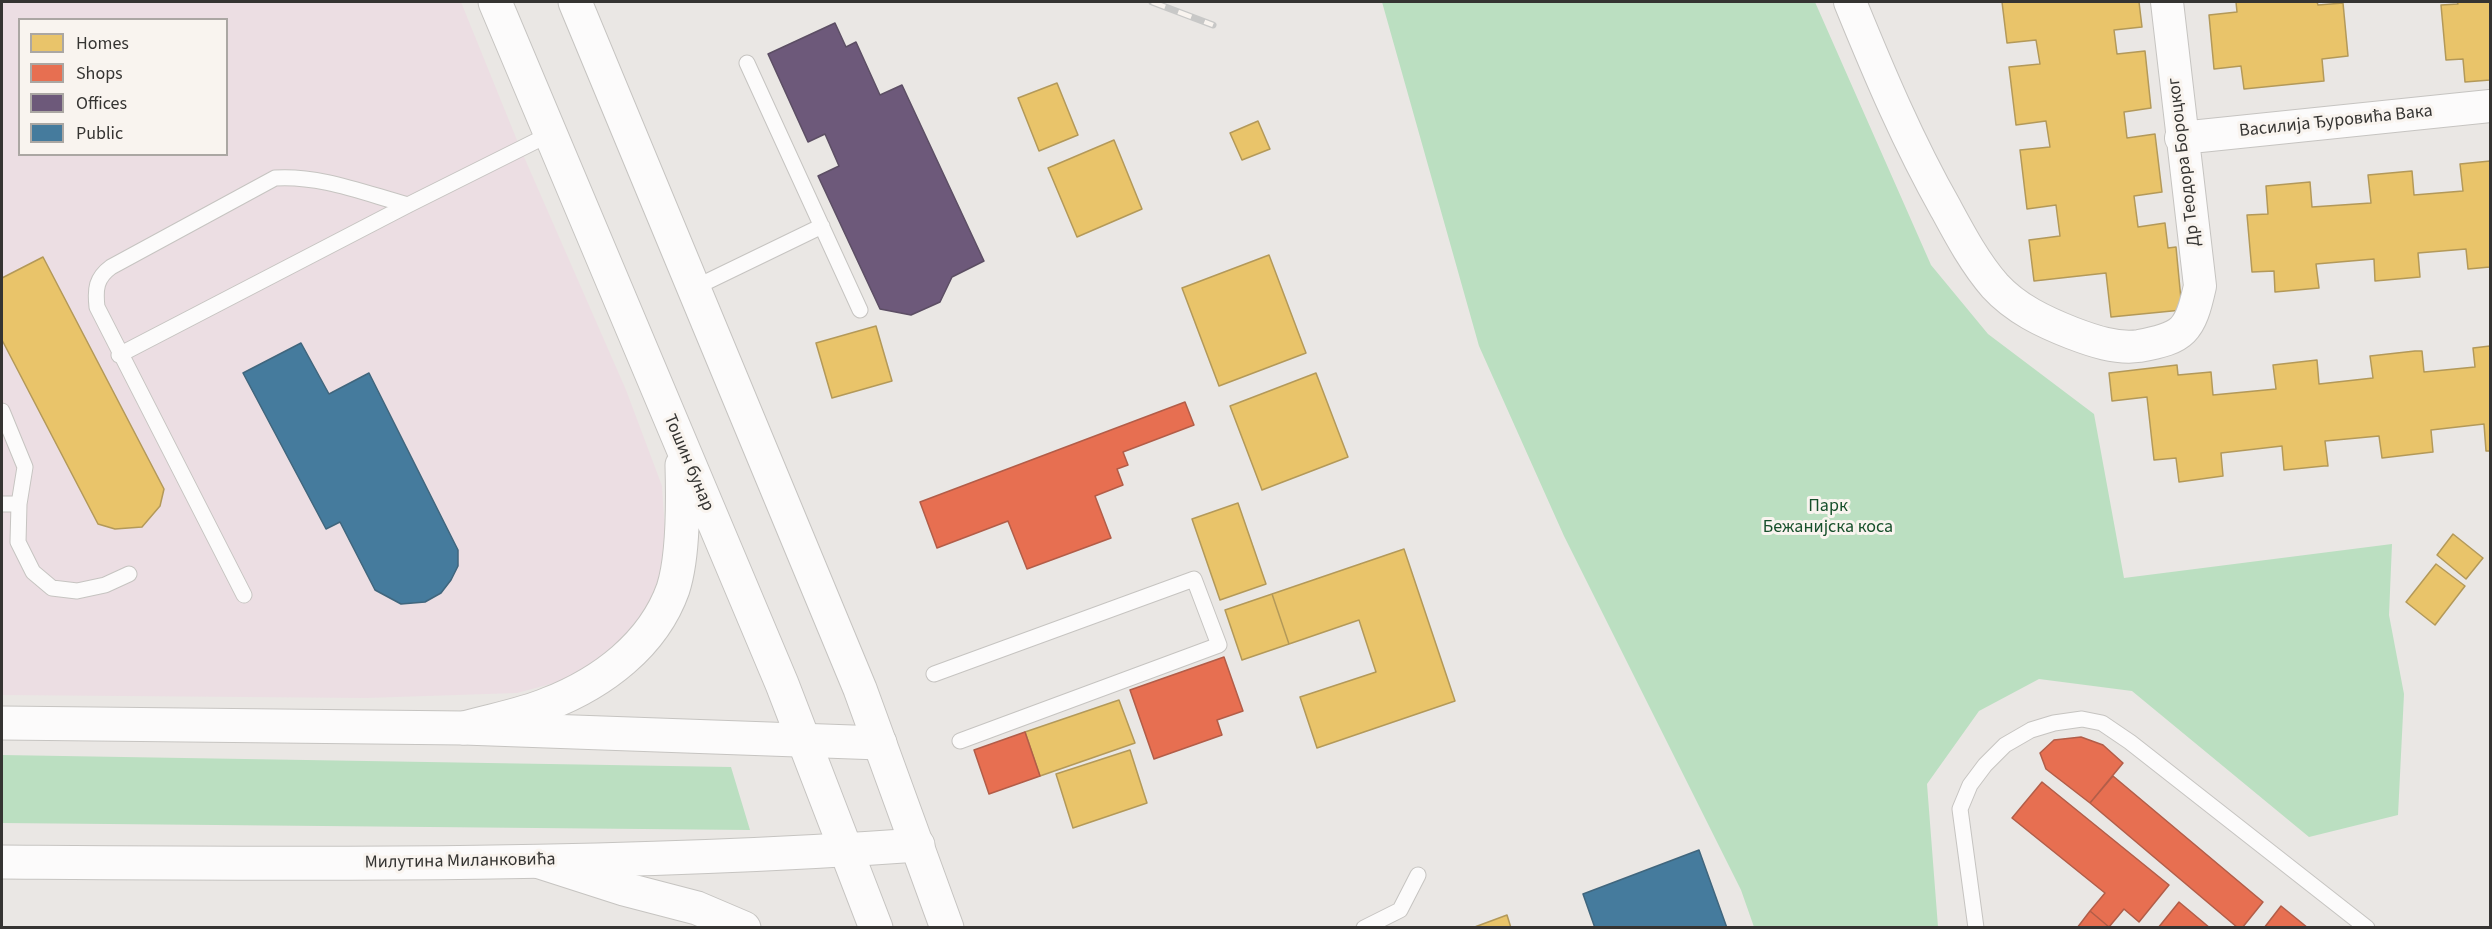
<!DOCTYPE html>
<meta charset="utf-8">
<style>
body{margin:0}
#map{position:relative;width:2492px;height:929px;overflow:hidden;background:#eae7e4;font-family:"Source Sans 3",sans-serif}
canvas{display:block}
.frame{position:absolute;inset:0;border:3px solid #353432;pointer-events:none}
.legend{position:absolute;left:18px;top:18px;width:210px;height:138px;box-sizing:border-box;background:#f9f4ef;border:2px solid #aba7a3;margin:0;padding:8px 10px;list-style:none;font-size:18px;color:#353432}
.legend li{display:flex;align-items:center;gap:12px;height:30px}
.legend b{width:30px;border:2px solid #aba7a3}
</style>
<div id="map">
<canvas width="2492" height="929"></canvas>
<div class="frame"></div>
<ul class="legend">
<li><b style="height:16px;background:#e9c46a"></b>Homes</li>
<li><b style="height:16px;background:#e76f51"></b>Shops</li>
<li><b style="height:16px;background:#6d597a"></b>Offices</li>
<li><b style="height:16px;background:#457b9d"></b>Public</li>
</ul>
</div>
<script>
const context = document.querySelector('canvas').getContext('2d');
context.lineJoin = 'round';
function fillPath(path, color) { context.fillStyle = color; context.fill(path, 'evenodd'); }
function trace(path, color, width, dash) { context.strokeStyle = color; context.lineWidth = width; context.lineCap = dash ? 'butt' : 'round'; context.setLineDash(dash || []); context.stroke(path); }
function write(font, color, halo, rows, align = 'center') {
  context.font = font + ' "Source Sans 3",sans-serif'; context.lineWidth = 6; context.setLineDash([]); context.textBaseline = 'middle'; context.strokeStyle = halo; context.fillStyle = color; for (const [text, x, y, turn = 0] of rows) {
    context.save(); context.translate(x, y); context.rotate((+turn || 0) * Math.PI / 180); context.textAlign = isNaN(turn) ? turn : align; if (halo) context.strokeText(text, 0, 0); context.fillText(text, 0, 0); context.restore();
  }
}
const commercial = new Path2D(`
 M2,2H461L521,150L626,390L662,486L666,548L660,587L641,622L609,654L569,679L517,693L366,698L2,695ZM20,20H226V154H20Z`);
const green = new Path2D(`
 M1382,2H1815L1931,265L1988,334L2094,414L2124,578L2392,544L2389,615L2404,694L2398,815L2309,837L2132,691L2039,679L1979,711L1927,784L1938,927H1754L1741,890L1564,536L1479,346Z
 M2,755L731,767L750,830L2,823Z`);
const homes = new Path2D(`
 M2002,2H2139L2142,27L2114,30L2117,54L2145,51L2151,108L2124,112L2127,138L2155,134L2162,192L2134,196L2138,227L2165,223L2168,248L2176,247L2182,310L2111,317L2106,273L2034,281L2029,240L2060,236L2056,205L2027,209L2020,150L2050,147L2046,121L2016,125L2009,67L2040,64L2036,40L2007,43Z
 M2236,2H2317L2318,5L2343,3L2348,56L2322,59L2324,81L2244,89L2241,66L2214,69L2209,15L2237,12Z
 M2457,2H2490V80L2465,82L2463,59L2446,60L2441,5L2458,4Z
 M1057,83L1078,135L1039,151L1018,98Z
 M1258,121L1270,149L1242,160L1230,133Z
 M1114,140L1142,209L1077,237L1048,168Z
 M2490,161V267L2468,269L2466,249L2418,253L2420,277L2375,281L2374,259L2316,264L2319,288L2275,292L2274,271L2252,272L2247,215L2268,214L2266,186L2310,182L2312,207L2371,203L2368,175L2412,171L2414,195L2463,191L2460,164Z
 M1269,255L1306,353L1219,386L1182,288Z
 M43,257L164,489L160,506L142,527L115,529L98,524L2,340V278Z
 M876,326L892,381L832,398L816,343Z
 M2490,346V451H2486L2484,424L2431,430L2433,452L2382,458L2379,436L2325,441L2328,466H2324L2284,470L2282,446L2221,453L2223,476L2179,482L2176,458L2154,460L2147,397L2112,401L2109,373L2177,365L2178,375L2211,372L2213,395L2276,389L2273,365L2317,360L2319,384L2373,378L2370,356L2415,351H2422L2424,372L2475,367L2473,348Z
 M1316,373L1348,457L1262,490L1230,406Z
 M1238,503L1266,584L1220,600L1192,519Z
 M2453,534L2483,558L2466,579L2437,555Z
 M1404,549L1455,701L1317,748L1300,697L1376,672L1359,620L1289,644L1272,594Z
 M2436,564L2465,586L2435,625L2406,602Z
 M1272,594L1289,644L1242,660L1225,610Z
 M1119,700L1135,743L1040,776L1025,732Z
 M1130,750L1147,803L1073,828L1056,774Z
 M1507,915L1511,928H1472Z`);
const shops = new Path2D(`
 M1185,402L1194,425L1123,452L1128,465L1117,469L1123,485L1095,496L1111,538L1027,569L1008,521L937,548L920,502Z
 M1224,657L1243,711L1217,720L1222,735L1154,759L1130,690Z
 M1025,732L1040,776L989,794L974,750Z
 M2081,737L2103,745L2123,763L2090,803L2046,769L2040,753L2054,740Z
 M2113,776L2263,902L2242,928H2238L2090,803Z
 M2042,782L2169,885L2139,922L2124,909L2109,927L2090,911L2105,893L2012,818Z
 M2179,902L2210,928H2158Z
 M2281,906L2308,928H2264Z
 M2090,911L2109,927L2110,928H2077Z`);
const offices = new Path2D(`
 M835,23L846,47L856,42L880,95L902,85L984,261L952,277L940,302L911,315L880,309L818,176L839,166L825,134L808,142L768,54Z`);
const public = new Path2D(`
 M301,343L329,394L369,373L458,550V566L451,580L441,593L425,602L401,604L375,590L340,522L326,529L243,373Z
 M1699,850L1727,928H1595L1583,894Z`);
const service = new Path2D(`
 M747,63L860,310
 M694,288L822,226
 M119,355L408,205L550,134
 M2,411L25,467L19,504L18,542L33,572L52,588L77,591L105,585L129,574
 M2,504H19
 M244,595L97,307C95,289 96,278 111,267L275,178C320,175 364,193 408,205
 M934,674L1194,579L1219,645L960,741
 M1364,928L1400,910L1418,875
 M1976,928L1960,809L1970,785L1985,765L2005,745L2031,730L2054,723L2082,719L2102,723L2130,742L2367,928`);
const minor = new Path2D(`
 M1850,2C1879,73 1908,142 1946,209C1960,235 1975,263 1995,286C2016,309 2044,322 2072,333C2093,341 2116,349 2139,346C2184,338 2190,331 2200,286L2167,2
 M2181,138L2490,106`);
const tertiary = new Path2D(`
 M2,723L464,728L880,743
 M2,862C307,864 613,867 918,845`);
const secondary = new Path2D(`
 M495,2L782,684L876,928
 M575,2L860,689L947,928
 M464,728C492,720 522,715 548,704C602,683 653,645 673,589C684,555 683,500 682,465
 M540,862L624,889L697,908L744,928`);
const rail = new Path2D(`
 M1152,2L1213,25`);
const streetNames = [
 ["Василија Ђуровића Вака",2336,122,-6],
 ["Др Теодора Бороцког",2185,162,-97],
 ["Тошин бунар",688,463,67],
 ["Милутина Миланковића",460,862,-1]
];
const parkNames = [
 ["Парк",1828,507],
 ["Бежанијска коса",1828,528]
];
fillPath(commercial, '#ecdee3');
fillPath(green, '#bbdfc1');
fillPath(homes, '#e9c46a');
trace(homes, '#b39959', 1.5);
fillPath(shops, '#e76f51');
trace(shops, '#b25d48', 1.5);
fillPath(offices, '#6d597a');
trace(offices, '#5c4e64', 1.5);
fillPath(public, '#457b9d');
trace(public, '#40667d', 1.5);
trace(service, '#c6c4c1', 17);
trace(minor, '#c6c4c1', 34);
trace(tertiary, '#c6c4c1', 35);
trace(secondary, '#c6c4c1', 35);
trace(service, '#fcfbfb', 15);
trace(minor, '#fcfbfb', 32);
trace(tertiary, '#fcfbfb', 33);
trace(secondary, '#fcfbfb', 33);
trace(rail, '#c8c8c7', 7);
trace(rail, '#f9f4ef', 4.5, [14]);
write('18px', '#353432', '#f9f4ef', streetNames);
write('18px', '#17502b', '#f9f4ef', parkNames);
</script>
